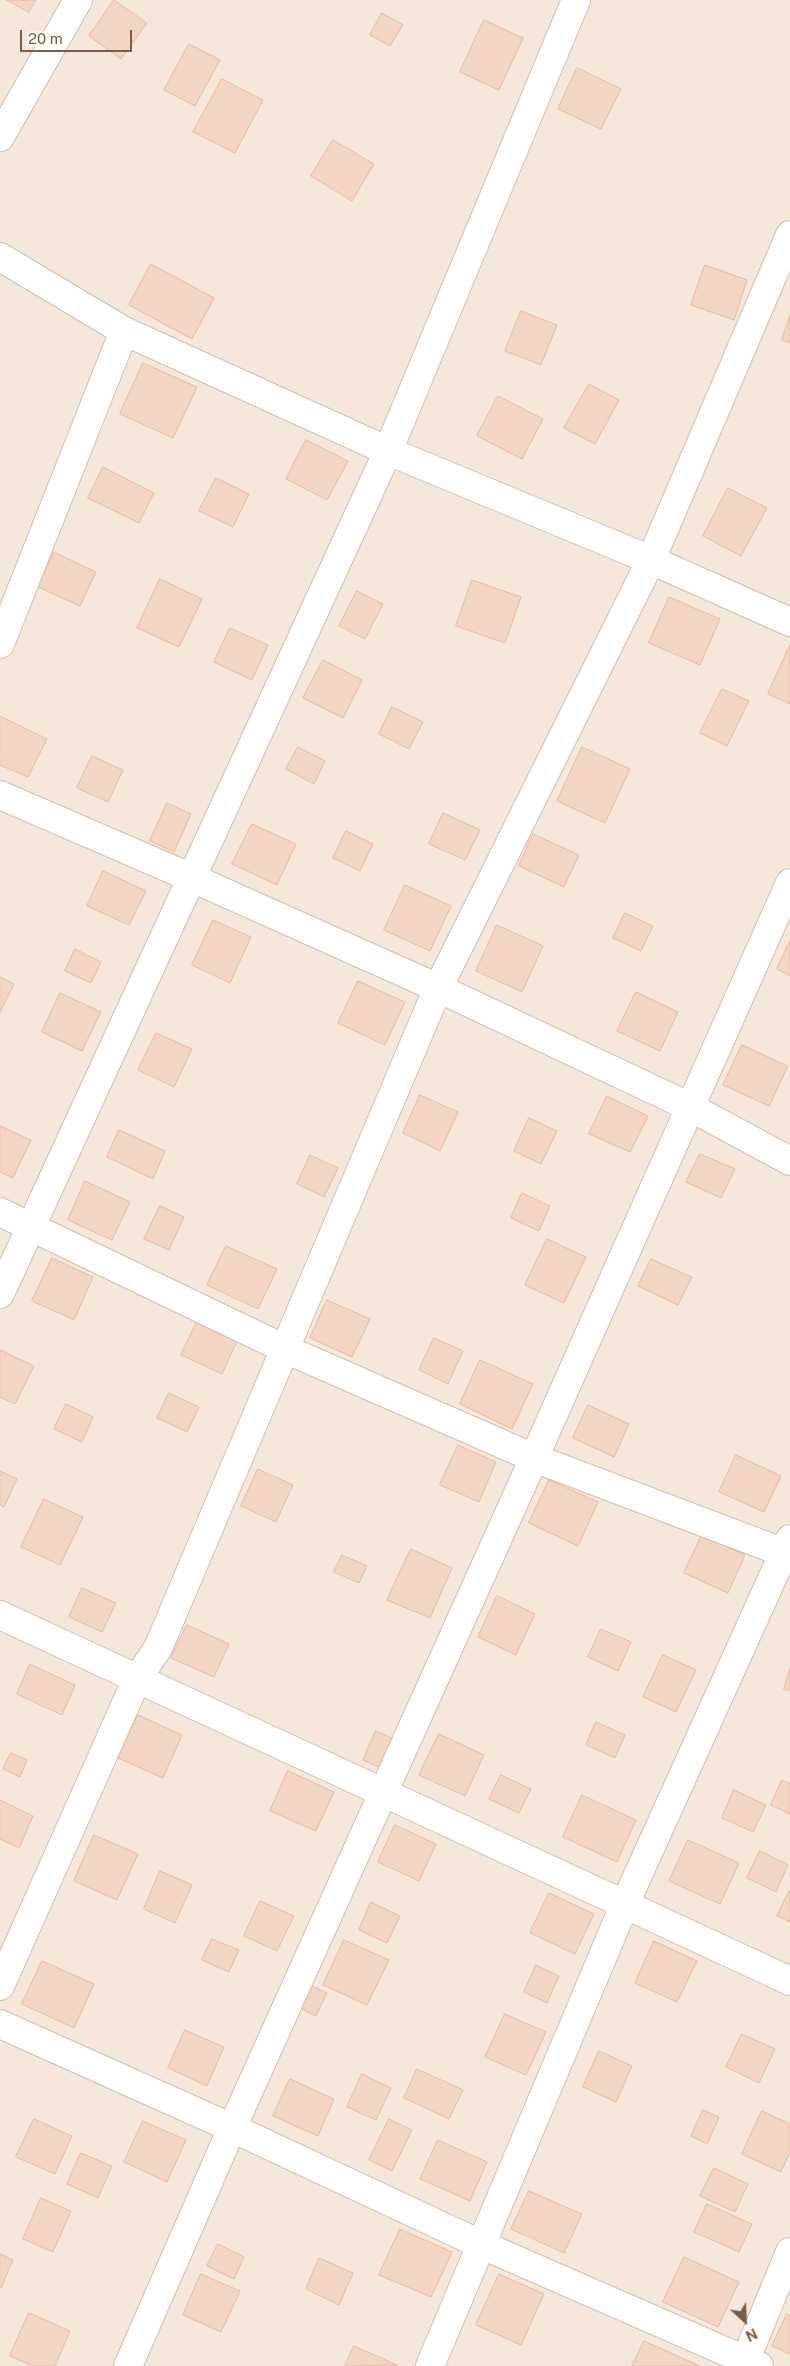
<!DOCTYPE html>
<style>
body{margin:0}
#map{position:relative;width:790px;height:2366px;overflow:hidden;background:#fdf6ec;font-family:"Public Sans",sans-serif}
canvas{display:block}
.north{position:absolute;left:720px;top:2296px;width:50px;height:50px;-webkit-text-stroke:4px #fffaf3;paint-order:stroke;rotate:155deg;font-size:14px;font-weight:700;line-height:20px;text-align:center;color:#7a5c4d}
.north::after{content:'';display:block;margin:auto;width:18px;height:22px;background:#7a5c4d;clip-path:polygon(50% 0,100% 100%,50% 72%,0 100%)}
.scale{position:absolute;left:20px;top:30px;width:112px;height:22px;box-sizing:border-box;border:2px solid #7a5c4d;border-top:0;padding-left:6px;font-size:15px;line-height:18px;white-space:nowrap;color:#7a5c4d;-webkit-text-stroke:4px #fffaf3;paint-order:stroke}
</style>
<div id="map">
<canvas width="790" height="2366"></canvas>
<div class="north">N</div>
<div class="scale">20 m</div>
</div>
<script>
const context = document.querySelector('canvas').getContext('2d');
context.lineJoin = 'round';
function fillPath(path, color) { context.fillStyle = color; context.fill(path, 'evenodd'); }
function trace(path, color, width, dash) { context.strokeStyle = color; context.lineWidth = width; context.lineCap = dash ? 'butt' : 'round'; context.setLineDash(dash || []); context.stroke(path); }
const residential = new Path2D(`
 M0,0H790V2366H0Z`);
const building = new Path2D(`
 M7,0H36L29,12Z
 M114,0L147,23L121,59L89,36Z
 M382,13L403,25L390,46L370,35Z
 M484,20L523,38L499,90L460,72Z
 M189,44L220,60L195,106L164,90Z
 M577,68L621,89L601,129L558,109Z
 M222,79L263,100L235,153L193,132Z
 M333,140L374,164L352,201L311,176Z
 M151,264L214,298L192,339L129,305Z
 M705,265L747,280L734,320L691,305Z
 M521,311L557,325L541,365L505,351Z
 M790,315V343L782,340Z
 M143,363L197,387L173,438L120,414Z
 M589,384L619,400L595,444L564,428Z
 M498,396L543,419L522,459L477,436Z
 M306,440L348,461L327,500L286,479Z
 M103,467L154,493L139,523L88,498Z
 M216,478L249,494L233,527L199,511Z
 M728,488L767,508L741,556L703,536Z
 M54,552L96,572L80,606L38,587Z
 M160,579L202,599L179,647L137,628Z
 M472,580L521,597L505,643L456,626Z
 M357,591L383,604L365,639L339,626Z
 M669,597L720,619L700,665L649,643Z
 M230,628L268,645L252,680L214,662Z
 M790,645V704L768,694Z
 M323,660L362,680L343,718L303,698Z
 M722,689L749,701L727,746L700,733Z
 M392,707L423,722L409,749L379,734Z
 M0,716L47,739L28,777L0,765Z
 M298,747L325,761L314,784L286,769Z
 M582,747L630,769L605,823L557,801Z
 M92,756L123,770L108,802L77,788Z
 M167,803L191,814L174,852L150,841Z
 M443,813L480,830L465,860L429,844Z
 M252,824L296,844L277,885L232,864Z
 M346,831L373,844L360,871L333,858Z
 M533,834L579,855L564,887L519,866Z
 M103,871L146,891L129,925L87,906Z
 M405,885L451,906L430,951L384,930Z
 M625,913L653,926L641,951L613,938Z
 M213,920L251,937L230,983L192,965Z
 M497,925L543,946L522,992L476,971Z
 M790,941V976L777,969Z
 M75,949L101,962L91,983L65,971Z
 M0,977L14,984L0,1012Z
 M358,981L405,1002L385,1045L338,1023Z
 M636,992L678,1012L660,1051L617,1031Z
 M60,993L101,1012L82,1051L42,1032Z
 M156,1033L192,1049L174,1087L138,1070Z
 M742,1045L788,1066L769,1106L723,1085Z
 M420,1095L458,1112L440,1151L403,1133Z
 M607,1096L648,1116L630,1152L589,1134Z
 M529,1118L557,1131L541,1164L514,1151Z
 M0,1126L31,1140L13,1178L0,1172Z
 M119,1130L165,1151L153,1179L107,1157Z
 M700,1154L735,1169L721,1198L686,1182Z
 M310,1155L338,1168L324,1197L297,1184Z
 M85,1181L130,1202L112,1240L68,1220Z
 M522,1193L550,1206L539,1231L511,1218Z
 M160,1206L184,1217L169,1250L144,1239Z
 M547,1239L586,1257L564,1303L525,1285Z
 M226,1246L277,1269L258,1309L207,1285Z
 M52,1258L93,1277L74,1320L32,1301Z
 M651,1259L692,1277L678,1305L638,1286Z
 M327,1300L370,1319L352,1357L310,1338Z
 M197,1322L237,1341L222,1374L181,1355Z
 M434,1338L463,1351L448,1384L419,1370Z
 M0,1350L34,1366L15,1404L0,1397Z
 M480,1360L533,1384L512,1429L460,1404Z
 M169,1393L199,1407L187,1432L157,1418Z
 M66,1404L93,1417L82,1442L54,1429Z
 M588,1405L629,1424L614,1457L573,1438Z
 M458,1445L496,1462L479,1502L440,1485Z
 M736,1455L781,1476L764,1512L719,1492Z
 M258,1469L293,1485L276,1522L241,1506Z
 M0,1471L17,1479L4,1507L0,1505Z
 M549,1480L598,1502L578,1546L529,1523Z
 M44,1499L83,1517L60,1565L21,1547Z
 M702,1535L745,1555L728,1593L684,1573Z
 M411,1549L452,1568L430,1618L387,1600Z
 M342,1555L367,1566L359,1583L334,1572Z
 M82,1588L116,1603L102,1632L69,1617Z
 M497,1596L535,1614L516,1655L478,1637Z
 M187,1625L229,1644L214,1677L171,1658Z
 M601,1629L631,1642L618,1671L588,1657Z
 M663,1655L696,1670L676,1712L643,1697Z
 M30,1664L75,1685L62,1715L17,1694Z
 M790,1668V1691L784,1689Z
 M138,1715L182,1735L163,1778L118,1758Z
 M596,1722L625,1735L615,1758L586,1745Z
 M376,1731L398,1741L385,1770L363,1760Z
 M439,1734L484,1755L465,1796L419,1775Z
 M11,1753L27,1760L20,1777L3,1769Z
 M288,1771L334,1792L316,1831L270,1811Z
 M501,1775L531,1789L519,1813L489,1799Z
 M782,1780L790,1784V1814L771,1805Z
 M734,1790L766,1805L753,1832L722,1818Z
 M582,1795L636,1820L617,1862L563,1837Z
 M0,1800L33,1816L19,1848L0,1839Z
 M395,1825L436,1844L419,1881L378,1862Z
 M94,1835L138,1854L117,1900L74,1881Z
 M688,1840L739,1863L720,1904L669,1881Z
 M760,1851L788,1865L776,1892L747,1878Z
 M160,1871L192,1885L175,1923L144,1909Z
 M789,1891L790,1892V1922L777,1916Z
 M549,1893L594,1914L575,1954L530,1933Z
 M260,1901L294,1916L277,1951L244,1936Z
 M371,1902L400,1916L387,1943L359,1930Z
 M212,1939L239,1950L229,1972L202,1960Z
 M344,1940L389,1960L367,2005L323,1985Z
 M654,1941L697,1961L677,2002L635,1983Z
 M42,1961L94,1984L74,2028L22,2004Z
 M536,1965L559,1976L547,2003L524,1992Z
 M306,1983L327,1993L316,2016L296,2006Z
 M505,2014L546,2032L526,2075L485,2057Z
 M185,2030L224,2047L207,2086L168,2068Z
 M742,2034L775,2049L759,2083L726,2067Z
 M599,2051L632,2066L616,2102L583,2087Z
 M417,2069L463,2090L449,2119L404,2098Z
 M362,2074L391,2088L376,2120L347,2107Z
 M290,2079L334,2099L318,2136L273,2116Z
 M703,2110L719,2117L707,2144L691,2136Z
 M762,2111L790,2124V2152L781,2172L742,2154Z
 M34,2119L72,2136L55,2174L16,2157Z
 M389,2119L412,2130L392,2171L369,2160Z
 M143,2121L186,2140L167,2182L124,2162Z
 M438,2140L487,2162L470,2201L420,2179Z
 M81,2153L112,2166L98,2198L67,2184Z
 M714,2168L748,2184L735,2212L700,2196Z
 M529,2191L582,2214L564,2253L511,2229Z
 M41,2198L71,2211L53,2252L23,2239Z
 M707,2204L752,2224L739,2252L694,2232Z
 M400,2229L452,2252L431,2297L379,2275Z
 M218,2244L244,2257L234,2279L207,2266Z
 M0,2254L13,2260L1,2288H0Z
 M684,2257L739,2282L718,2327L663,2302Z
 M319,2258L353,2273L339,2305L306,2289Z
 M201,2274L240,2291L221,2332L183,2315Z
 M499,2274L544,2294L521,2345L476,2325Z
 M29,2313L70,2331L55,2366H33L10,2356Z
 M787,2314L790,2316V2354L772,2346Z
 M644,2341L700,2366H632Z
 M354,2346L397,2365L345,2366Z`);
const street = new Path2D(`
 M0,137L78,0
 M0,257L124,331L388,451L651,560L790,622
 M0,644L124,331
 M0,795L192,878L438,988L690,1107L790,1161
 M0,1212L285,1349L534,1458L790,1555
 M0,1294L388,451L576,0
 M0,1615L790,1981
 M0,1986L137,1679L158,1648L438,988L651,560L790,235
 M0,2024L232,2128L480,2244L759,2366
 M128,2366L232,2128L534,1458L790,883
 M430,2366L624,1906L790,1539
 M743,2366L790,2252`);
fillPath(residential, '#f5e8da');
fillPath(building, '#f3d5c3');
trace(building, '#e6bba3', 1);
trace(street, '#d1beb0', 30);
trace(street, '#fff', 28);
</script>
